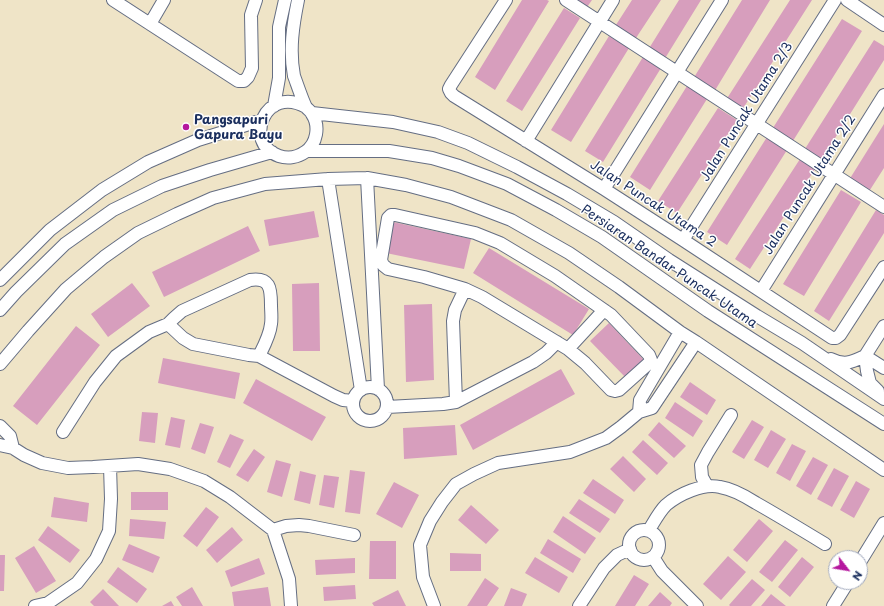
<!DOCTYPE html>
<style>
body{margin:0}
#map{position:relative;width:884px;height:606px;overflow:hidden;background:#efe4c7;font-family:"Playpen Sans",sans-serif}
canvas{display:block}
.north{position:absolute;left:828px;top:550px;width:40px;height:40px;box-sizing:border-box;background:#fff;border:1px solid #a4acbf;border-radius:50%;rotate:121deg;font-size:11px;font-weight:700;line-height:16px;text-align:center;color:#1b2f5e}
.north::after{content:'';display:block;margin:auto;width:14px;height:18px;background:#b5179e;clip-path:polygon(50% 0,100% 100%,50% 72%,0 100%)}
</style>
<div id="map">
<canvas width="884" height="606"></canvas>
<div class="north">N</div>
</div>
<script>
const context = document.querySelector('canvas').getContext('2d');
context.lineJoin = 'round';
function fillPath(path, color) { context.fillStyle = color; context.fill(path, 'evenodd'); }
function trace(path, color, width, dash) { context.strokeStyle = color; context.lineWidth = width; context.lineCap = dash ? 'butt' : 'round'; context.setLineDash(dash || []); context.stroke(path); }
function write(font, color, halo, rows, align = 'center') {
  context.font = font + ' "Playpen Sans",sans-serif'; context.lineWidth = 3; context.setLineDash([]); context.textBaseline = 'middle'; context.strokeStyle = halo; context.fillStyle = color; for (const [text, x, y, turn = 0] of rows) {
    context.save(); context.translate(x, y); context.rotate((+turn || 0) * Math.PI / 180); context.textAlign = isNaN(turn) ? turn : align; if (halo) context.strokeText(text, 0, 0); context.fillText(text, 0, 0); context.restore();
  }
}
const building = new Path2D(`
 M522,0H547L549,1L495,90L475,77Z
 M569,0H592L585,10Z
 M632,0H661L634,41L614,28Z
 M679,0H701L664,60L648,50Z
 M742,0H770L714,92L693,79Z
 M790,0H812L742,110L726,100Z
 M564,8L580,18L522,111L506,101Z
 M842,19L862,31L791,144L771,131Z
 M609,36L629,48L571,142L551,130Z
 M874,40L884,46V60L820,162L803,152Z
 M643,57L661,68L603,162L585,151Z
 M687,86L707,99L650,190L630,177Z
 M718,108L737,120L677,213L658,201Z
 M884,124V168L868,193L849,180Z
 M767,137L787,150L727,245L707,232Z
 M800,159L815,169L750,269L735,259Z
 M841,190L861,202L804,296L783,284Z
 M876,210L884,215V233L829,321L814,311Z
 M314,211L319,237L269,246L264,220Z
 M393,222L471,239L464,269L386,253Z
 M248,226L260,251L164,297L152,272Z
 M489,248L589,309L573,335L473,273Z
 M132,283L150,306L108,337L91,314Z
 M319,283L320,351H293L292,284Z
 M432,304L434,380L406,382L404,305Z
 M609,323L645,361L627,379L590,341Z
 M76,326L100,345L37,425L13,406Z
 M163,358L240,373L235,399L158,383Z
 M561,369L575,394L473,450L460,425Z
 M256,379L326,417L312,441L243,403Z
 M690,382L716,400L707,415L680,397Z
 M675,402L703,421L693,437L665,418Z
 M142,412L158,413L155,443L139,441Z
 M171,417L185,420L180,448L165,445Z
 M752,420L764,427L744,459L732,452Z
 M659,422L686,446L674,458L648,435Z
 M200,423L214,427L205,454L191,449Z
 M455,425L457,455L404,459L403,428Z
 M771,430L786,439L768,468L754,460Z
 M230,434L244,440L230,468L217,462Z
 M643,440L668,463L657,475L632,452Z
 M792,444L806,451L790,481L776,473Z
 M254,449L265,457L248,482L236,475Z
 M623,456L646,479L634,492L610,469Z
 M813,457L828,465L811,495L796,486Z
 M276,460L291,464L282,497L267,492Z
 M834,468L849,476L832,507L817,499Z
 M350,470L365,472L360,514L345,512Z
 M300,471L316,475L310,504L294,500Z
 M324,475L339,477L334,508L319,505Z
 M593,479L624,500L615,514L583,493Z
 M856,481L870,489L854,518L840,510Z
 M394,482L419,495L402,528L376,514Z
 M131,492H168V510H131Z
 M54,497L89,503L87,522L51,517Z
 M579,499L610,519L600,533L569,513Z
 M471,505L499,530L486,544L458,520Z
 M206,507L219,517L197,547L183,536Z
 M563,516L596,538L585,554L553,532Z
 M130,519L166,522L164,539L129,536Z
 M759,519L773,531L747,562L733,550Z
 M48,526L80,550L70,563L38,540Z
 M232,527L243,540L217,563L206,550Z
 M548,539L581,559L573,573L540,553Z
 M785,540L798,550L772,582L759,572Z
 M370,541H396V579H369Z
 M129,544L160,557L153,573L122,560Z
 M34,546L56,581L36,593L15,558Z
 M450,553L481,554V571H450Z
 M0,555H5L4,591H0Z
 M728,556L746,572L721,600L703,584Z
 M535,557L568,577L559,593L525,573Z
 M802,557L814,567L790,597L778,587Z
 M259,558L265,574L231,587L225,571Z
 M355,558V573L316,575L315,560Z
 M118,567L147,589L137,603L107,582Z
 M634,575L649,584L635,606H615Z
 M485,578L499,588L487,606H467Z
 M752,579L765,590L751,606H730L729,605Z
 M355,585L356,599L324,601L323,587Z
 M192,587L203,606H182L176,597Z
 M268,587L271,606H234L232,592Z
 M511,588L527,594L522,606H504Z
 M103,589L119,606H94L90,602Z
 M398,590L406,606H374L372,603Z
 M660,592L672,603L670,606H648Z
 M771,594L786,606H761Z
 M171,601L174,606H162Z`);
const minor = new Path2D(`
 M113,0L238,81H244L248,77L252,68L251,15L256,0
 M298,0C293,25 289,50 294,76C296,81 303,102 306,107C308,110 311,111 312,114C320,126 317,144 305,152C298,157 288,159 279,156C242,143 265,84 306,107
 M506,0L451,85L449,89L451,93L454,96L604,189L683,240L832,338H836L840,335L884,267
 M566,0L884,207
 M847,0L884,25
 M150,24L164,0
 M274,106L279,78V27L285,0
 M312,113L393,122L438,132L468,143L517,167L567,194L614,222L669,260L757,316L802,343L884,399
 M526,141L613,0
 M307,151H389L432,158L459,166L507,184L556,210L602,237L708,311L884,424
 M367,178L378,389
 M328,179L361,390
 M604,189L722,0
 M391,215H395L475,233L500,243L555,276L611,315L649,355L651,360L648,364L619,390L615,391L611,390L585,363L568,349L482,297L465,289L424,277L388,269L383,265L381,260L388,218Z
 M683,240L835,0
 M0,280L50,230L102,190L148,162L198,140L262,120
 M761,291L884,95
 M0,310L16,292L65,244L113,210L162,186L210,170L272,152
 M168,324L183,338L193,344L249,355L259,356L334,396L343,400L353,401
 M568,349L604,310
 M865,356L867,371L870,383L878,391
 M865,356L884,326
 M865,356L884,368
 M831,359C845,366 852,362 865,356
 M0,364L28,331L66,289L104,257L138,233L177,214L213,198L265,184L328,179L367,178L406,185L451,197L511,220L569,253L619,287L680,332L696,342L884,470
 M353 404a17 17 0 1 1 34 0a17 17 0 1 1-34 0Z
 M456,402L453,321L455,310L465,289
 M387,407L443,404L456,402L533,362L546,353L557,342
 M639,412L640,400L680,332
 M0,426L10,436L13,448
 M63,432L95,382L116,356L149,332L168,324L174,318L182,311L250,280C270,277 271,288 271,305C271,311 272,318 271,324C270,335 264,346 259,356
 M0,445L13,448L24,455L42,463L68,468L93,467L138,464L170,469L204,481L230,497L273,530L289,579L291,606
 M707,486L702,477L701,465L708,452L731,415
 M273,530L286,526L299,525L309,526L354,535
 M649,530C654,522 659,512 666,505C679,494 703,483 720,487C733,489 745,496 756,503C779,516 802,530 825,544
 M629 545a15 15 0 1 1 30 0a15 15 0 1 1-30 0Z
 M653,557L662,571L697,606
 M860,562L884,523
 M35,606L48,603L77,583L96,559L109,531L111,499L110,466
 M434,606L423,577L420,545L430,521L442,502L456,484L474,474L498,463L570,452L606,438L621,427L639,412L652,408L696,342
 M579,606L604,568L617,555L630,549
 M833,606L848,582`);
const markers = [
 [186,127,4,"#b5179e"]
];
const streetNames = [
 ["Jalan Puncak Utama 2/3",747,112,-58],
 ["Jalan Puncak Utama 2/2",810,185,-58],
 ["Jalan Puncak Utama 2",653,204,33],
 ["Persiaran Bandar Puncak Utama",669,267,34]
];
const poiNames = [
 ["Pangsapuri",194,120],
 ["Gapura Bayu",194,135]
];
fillPath(building, '#d79ebd');
trace(minor, '#656e83', 14);
trace(minor, '#fff', 12);
for (const [x, y, r, color] of markers) { const dot = new Path2D(); dot.arc(x, y, r, 0, 2 * Math.PI); context.fillStyle = color; context.fill(dot); trace(dot, '#fff', 1.5); }
write('13px', '#1b2f5e', '#fff', streetNames);
write('bold 13px', '#1b2f5e', '#fff', poiNames, 'left');
</script>
